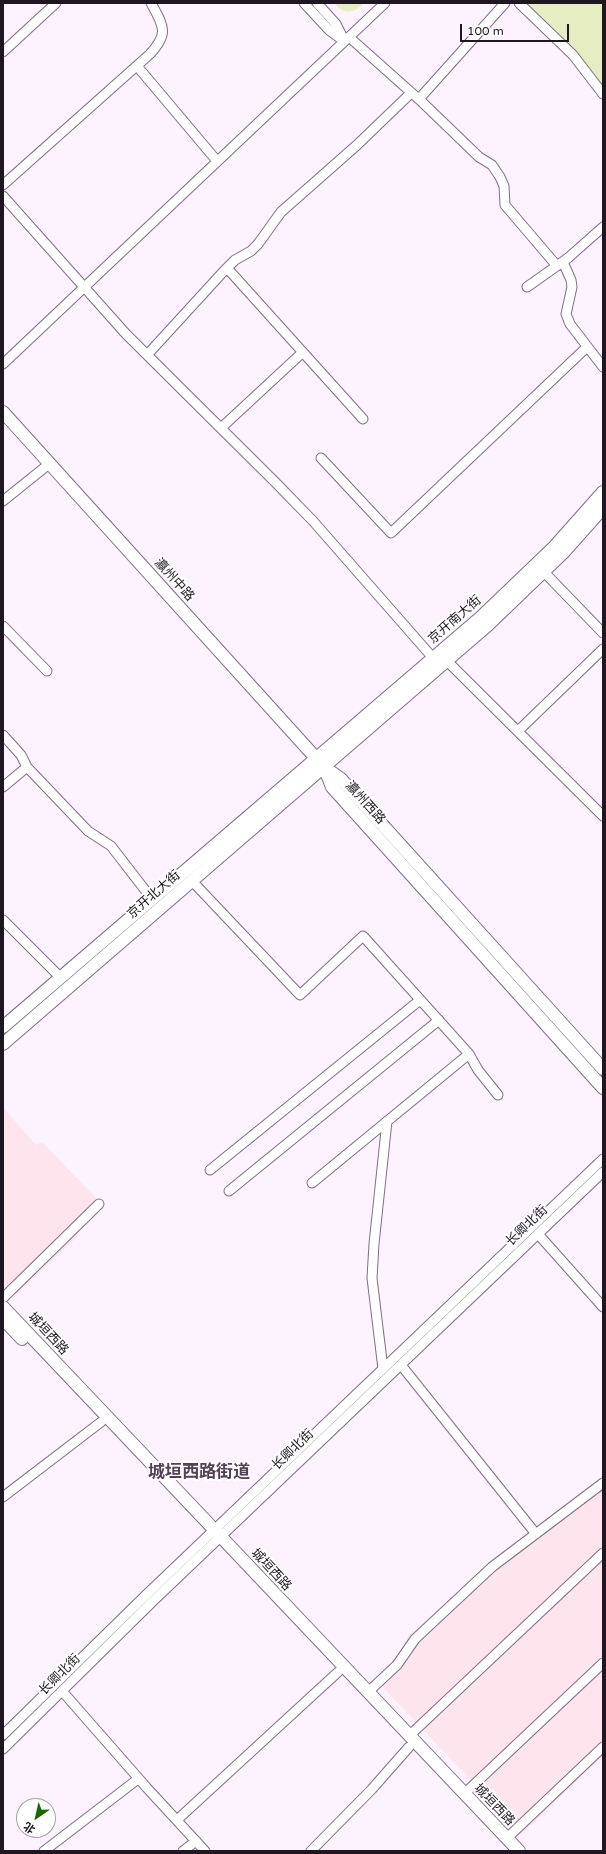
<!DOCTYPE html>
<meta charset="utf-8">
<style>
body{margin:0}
#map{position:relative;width:606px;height:1854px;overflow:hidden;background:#fcf3ff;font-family:"Varela Round","Noto Sans SC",sans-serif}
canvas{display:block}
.frame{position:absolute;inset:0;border:4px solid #1e1620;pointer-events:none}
.north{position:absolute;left:16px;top:1798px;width:40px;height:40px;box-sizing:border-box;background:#fff;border:1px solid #a5a2a6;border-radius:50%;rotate:214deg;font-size:11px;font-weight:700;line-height:16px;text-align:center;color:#1e1620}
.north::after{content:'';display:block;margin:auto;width:14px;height:18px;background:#1c6702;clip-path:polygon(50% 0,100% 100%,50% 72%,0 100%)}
.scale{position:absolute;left:460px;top:24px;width:109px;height:18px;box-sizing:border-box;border:2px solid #1e1620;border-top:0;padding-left:5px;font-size:12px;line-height:14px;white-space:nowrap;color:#1e1620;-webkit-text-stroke:3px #fff;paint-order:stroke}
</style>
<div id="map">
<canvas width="606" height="1854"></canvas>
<div class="frame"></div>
<div class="north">北</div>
<div class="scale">100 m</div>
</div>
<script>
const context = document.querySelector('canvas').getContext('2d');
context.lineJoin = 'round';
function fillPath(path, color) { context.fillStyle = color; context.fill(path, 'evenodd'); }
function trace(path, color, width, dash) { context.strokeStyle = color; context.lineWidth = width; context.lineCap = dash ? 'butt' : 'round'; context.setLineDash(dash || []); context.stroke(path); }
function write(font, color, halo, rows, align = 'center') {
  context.font = font + ' "Varela Round","Noto Sans SC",sans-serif'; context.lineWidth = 4; context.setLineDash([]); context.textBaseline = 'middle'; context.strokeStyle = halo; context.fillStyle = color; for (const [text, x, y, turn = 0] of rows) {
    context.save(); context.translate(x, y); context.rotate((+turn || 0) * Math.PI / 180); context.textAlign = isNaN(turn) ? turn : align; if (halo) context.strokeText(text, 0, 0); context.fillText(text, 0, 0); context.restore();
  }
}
const commercial = new Path2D(`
 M3,1107L36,1145L42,1142L103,1205L75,1231L79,1235L16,1295L3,1282Z
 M603,1477V1756L522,1834L375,1679L400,1655L408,1636L465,1588L469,1581Z`);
const green = new Path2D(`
 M334,3H364C353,14 344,15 334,3Z
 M523,3H603V90L577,53Z`);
const minor = new Path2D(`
 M304,3L329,30L344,41
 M317,3L336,24L344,40
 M519,3L573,55L603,94
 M349,37L422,102L479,157L492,165L500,177L504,186L505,205L557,266
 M3,52L56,3
 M137,66L217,161
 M419,99L505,3
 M3,185L150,54C169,33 164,27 151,3
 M3,196L126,334L276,483L313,521L433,658
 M563,262L571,280L572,287L566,314L570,324L603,367
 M227,268L363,419
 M527,287L568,258L603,227
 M147,355L223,272L235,260L251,251L258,244L281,212L357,145L411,93
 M3,364L385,3
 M221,428L303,352
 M321,458L391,533L587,347
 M3,501L49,464
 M544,572L603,633
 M3,626L47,671
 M447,661L603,816
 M518,731L603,649
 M3,735L21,755L27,767
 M3,787L27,767L88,831L111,846L152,899
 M192,881L300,995L363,936L469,1054L478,1070L498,1095
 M3,920L60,977
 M210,1170L420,1000
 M312,1183L469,1054
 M229,1191L439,1020
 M538,1234L603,1307
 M3,1298L99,1204
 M401,1365L536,1534
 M383,1369L372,1278L374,1244L387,1121
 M3,1497L101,1422
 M62,1691L147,1788L205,1851
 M368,1692L397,1665L415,1639L492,1567L603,1483
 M3,1735L146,1595L603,1159
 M409,1736L603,1553
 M3,1749L152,1602L603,1172
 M464,1794L603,1663
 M177,1820L338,1672
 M507,1838L603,1747
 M44,1851L138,1779
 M183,1851L196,1841
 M311,1851L372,1789L409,1747`);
const major = new Path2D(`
 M3,412L324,767L341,779L603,1069
 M324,767L332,787L603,1088
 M3,1027L481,617L555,546L603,492
 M3,1044L488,625L563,553L603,508
 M3,1307L519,1851
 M3,1319L22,1339`);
const streetNames = [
 ["瀛州中路",174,580,48],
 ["京开南大街",455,620,-41],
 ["瀛州西路",365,803,48],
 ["京开北大街",154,895,-41],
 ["长卿北街",527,1226,-44],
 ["城垣西路",48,1334,47],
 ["长卿北街",293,1450,-44],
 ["城垣西路",271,1570,47],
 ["长卿北街",60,1675,-45],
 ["城垣西路",494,1805,46]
];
const districtNames = [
 ["城垣西路街道",199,1473]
];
fillPath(commercial, '#fee5ed');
fillPath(green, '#e6edc2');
trace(minor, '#806d87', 11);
trace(major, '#806d87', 14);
trace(minor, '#fff', 9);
trace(major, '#fff', 12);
write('13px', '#1e1620', '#fff', streetNames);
write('bold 17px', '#524058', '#fff', districtNames);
</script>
